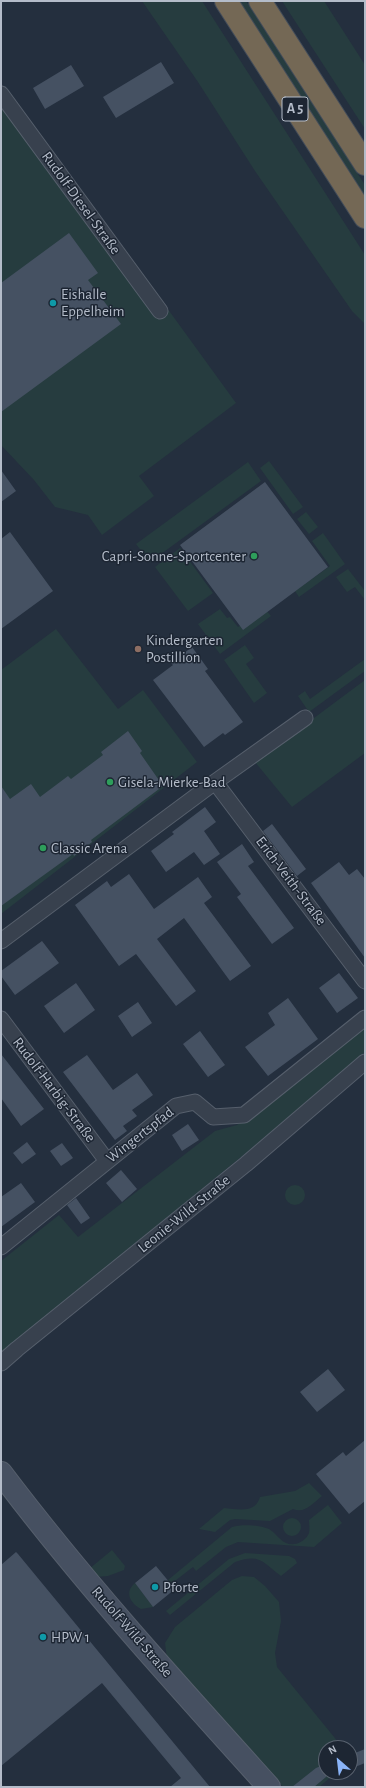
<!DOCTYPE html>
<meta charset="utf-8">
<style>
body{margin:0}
#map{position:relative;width:366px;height:1788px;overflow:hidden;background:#242f3e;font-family:"Alegreya Sans",sans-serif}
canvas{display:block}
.frame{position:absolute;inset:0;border:2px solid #b4bcc9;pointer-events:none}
.north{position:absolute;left:318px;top:1740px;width:40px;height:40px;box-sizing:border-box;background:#1d2633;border:1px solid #59626f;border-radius:50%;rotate:332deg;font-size:11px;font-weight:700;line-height:16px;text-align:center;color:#b4bcc9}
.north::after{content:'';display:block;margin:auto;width:14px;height:18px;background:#8ab4f8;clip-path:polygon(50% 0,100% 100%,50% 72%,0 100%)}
</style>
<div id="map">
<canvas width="366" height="1788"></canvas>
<div class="frame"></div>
<div class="north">N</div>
</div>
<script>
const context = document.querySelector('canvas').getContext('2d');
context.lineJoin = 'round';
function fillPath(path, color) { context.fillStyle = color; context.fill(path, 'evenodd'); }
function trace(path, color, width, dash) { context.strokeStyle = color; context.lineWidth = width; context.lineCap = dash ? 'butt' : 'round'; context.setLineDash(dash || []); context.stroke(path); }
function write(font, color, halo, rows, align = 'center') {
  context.font = font + ' "Alegreya Sans",sans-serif'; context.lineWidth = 3; context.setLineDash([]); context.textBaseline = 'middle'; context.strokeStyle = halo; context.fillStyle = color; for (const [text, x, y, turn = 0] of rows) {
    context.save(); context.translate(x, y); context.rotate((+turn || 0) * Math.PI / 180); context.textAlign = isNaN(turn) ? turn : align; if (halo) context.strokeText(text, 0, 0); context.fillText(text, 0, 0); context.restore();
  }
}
const green = new Path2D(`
 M142,1H202L365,255V324L352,311L255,171L198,82Z
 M239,1H246L365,185V196Z
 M282,1H324L365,65V129Z
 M1,100L29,137L117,239L236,403L139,476L154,496L102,535L88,515L55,507L34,480L1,445Z
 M269,461L303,507L293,514L260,468Z
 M248,462L261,481L150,562L136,544Z
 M306,512L318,527L309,534L297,519Z
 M323,533L345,564L299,597L295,591L330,566L312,541Z
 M180,548L213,593L188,611L155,567Z
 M348,569L365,591V600L355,587L347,592L336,577Z
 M220,609L227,618L230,617L238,627L266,610L271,616L220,654L198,624Z
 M56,629L118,709L143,690L197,762L1,914V670Z
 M245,645L254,658L246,664L267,693L254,703L224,660Z
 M365,659V671L309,712L298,696L305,691L310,699Z
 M365,680V753L292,807L255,762Z
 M365,1022V1052L246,1153L1,1353V1261L59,1215L78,1237L215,1131L237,1125Z
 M285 1195a10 10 0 1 1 20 0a10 10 0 1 1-20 0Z
 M309,1483L322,1496C313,1503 305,1514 293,1509L270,1521L235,1519L230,1520L215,1532L199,1529L224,1508C238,1509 255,1514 260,1497L295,1491Z
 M328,1505L342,1523L314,1547L238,1542L226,1547L196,1571L193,1567L171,1584L168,1580L232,1527C242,1524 260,1525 269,1529C276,1533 279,1540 286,1543C295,1547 306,1541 309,1533C310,1529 309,1524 309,1520Z
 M283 1527a9 9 0 1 1 18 0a9 9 0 1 1-18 0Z
 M112,1550L125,1566L124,1570L108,1576L95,1577L89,1569Z
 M245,1553L289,1556L295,1559L297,1563L281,1576C263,1563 261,1553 235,1562L170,1615L166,1611L229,1559Z
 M242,1576L254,1577L265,1586L279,1602L281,1621L275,1653L277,1667L343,1748H326V1772H337L319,1787H283L167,1659L165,1643L175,1627L232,1580Z
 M135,1583L153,1607L141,1609C130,1603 124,1592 135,1583Z`);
const building = new Path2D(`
 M161,62L174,83L116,118L103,97Z
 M71,65L84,86L45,109L33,88Z
 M69,233L98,273L88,280L121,324L1,412V283Z
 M1,470L16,491L1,502Z
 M265,482L328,567L243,630L180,545Z
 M10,532L53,591L1,629V539Z
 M192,647L208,669L205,671L243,722L225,735L223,733L204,747L153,680L173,665L171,663Z
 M128,731L142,751L140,753L163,786L91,840L92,842L74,856L73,854L1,906V786L10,799L31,784L40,797L68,776L71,779L103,755L101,752Z
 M205,807L216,822L204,831L220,854L204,865L194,852L166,872L151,851L174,834L172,832Z
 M272,824L306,869L297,876L263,831Z
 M242,844L254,862L248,866L294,928L272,944L237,897L241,894L217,862Z
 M339,862L349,875L357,869L365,879V958L311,883Z
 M129,874L154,909L198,877L212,897L204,903L251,966L230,981L184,918L157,939L196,991L176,1006L136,954L119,966L75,905L107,881L111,887Z
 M42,941L59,963L15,995L1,976V971Z
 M339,973L358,998L337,1013L319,988Z
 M76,983L95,1010L64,1033L44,1006Z
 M288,998L318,1039L268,1076L245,1047L275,1025L268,1013Z
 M138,1002L152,1023L132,1037L118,1016Z
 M200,1031L225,1065L208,1077L183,1044Z
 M1,1054L44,1109L21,1126L1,1098Z
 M87,1055L113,1090L137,1073L153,1095L132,1110L137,1116L123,1126L127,1131L115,1140L63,1072Z
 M188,1124L199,1140L182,1151L172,1135Z
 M27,1142L36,1154L22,1164L13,1153Z
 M62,1143L73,1158L61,1166L50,1151Z
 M121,1170L137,1189L122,1202L106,1183Z
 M21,1183L35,1202L1,1227V1197Z
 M76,1198L90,1218L81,1224L67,1205Z
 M328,1369L345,1390L317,1412L300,1392Z
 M365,1440V1501L349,1514L316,1474L343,1452L346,1456Z
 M16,1552L18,1554L210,1787H170L181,1778L102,1683L1,1766V1565Z
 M156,1566L175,1589L153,1607L135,1583Z
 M365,1749V1763L350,1769V1755Z
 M326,1764V1777L314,1787H292L316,1768Z`);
const street = new Path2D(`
 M1,94L160,311
 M215,782L365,981
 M1,941L215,782L305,718
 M1,1019L107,1161
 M1,1247L176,1106L195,1102L213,1117L244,1115L365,1018
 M1,1363L17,1349L246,1164L365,1062`);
const secondary = new Path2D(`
 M1,1473C84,1583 177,1685 269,1787`);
const highway = new Path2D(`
 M226,1L365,217
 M260,1L365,164`);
const markers = [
 [53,303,4,"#0f9aa8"],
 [254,556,4,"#2e9e5b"],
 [138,649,4,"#8d6e63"],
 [110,782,4,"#2e9e5b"],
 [43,848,4,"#2e9e5b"],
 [155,1587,4,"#0f9aa8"],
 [43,1637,4,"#0f9aa8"]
];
const shields = [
 [295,109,26]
];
const shieldNames = [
 ["A 5",295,109]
];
const streetNames = [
 ["Rudolf-Diesel-Straße",81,203,54],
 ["Erich-Veith-Straße",291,881,53],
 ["Rudolf-Harbig-Straße",54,1090,53],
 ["Wingertspfad",140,1135,-38],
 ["Leonie-Wild-Straße",184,1214,-39],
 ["Rudolf-Wild-Straße",132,1632,49]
];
const poiNames = [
 ["Eishalle",61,294],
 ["Eppelheim",61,311],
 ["Capri-Sonne-Sportcenter",246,556,"right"],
 ["Kindergarten",146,640],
 ["Postillion",146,657],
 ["Gisela-Mierke-Bad",118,782],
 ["Classic Arena",51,848],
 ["Pforte",163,1587],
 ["HPW 1",51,1637]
];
fillPath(green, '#263c3f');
fillPath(building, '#455162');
trace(street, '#565f6c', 17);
trace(secondary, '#565f6c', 24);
trace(highway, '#434c59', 24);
trace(street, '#38414e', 15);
trace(secondary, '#465061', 22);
trace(highway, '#746855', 22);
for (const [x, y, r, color] of markers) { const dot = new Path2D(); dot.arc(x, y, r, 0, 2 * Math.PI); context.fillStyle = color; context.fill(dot); trace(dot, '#1d2633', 1.5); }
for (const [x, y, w] of shields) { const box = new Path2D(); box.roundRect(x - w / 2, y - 12, w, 24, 3); context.fillStyle = '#1d2633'; context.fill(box); trace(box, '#b4bcc9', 1); }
write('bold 14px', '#b4bcc9', null, shieldNames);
write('15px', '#b4bcc9', '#1d2633', streetNames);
write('15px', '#b4bcc9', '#1d2633', poiNames, 'left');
</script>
